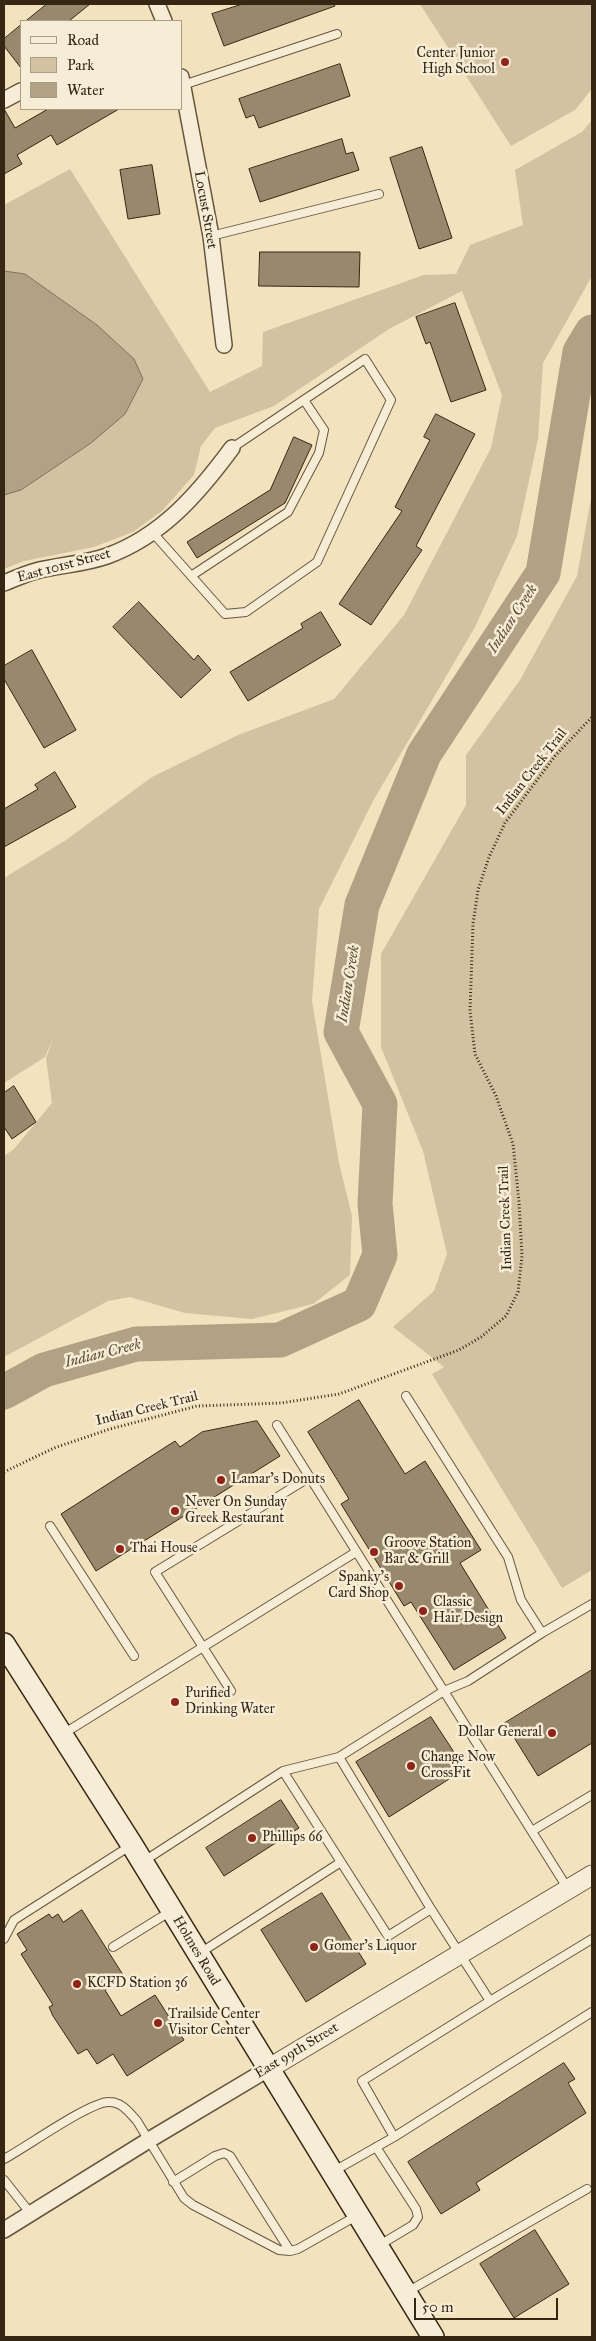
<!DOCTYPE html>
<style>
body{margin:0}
#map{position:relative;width:596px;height:2341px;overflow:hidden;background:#f2e2be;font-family:"IM FELL Great Primer",serif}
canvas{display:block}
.frame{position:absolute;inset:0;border:5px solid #362715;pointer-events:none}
.legend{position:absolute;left:20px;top:20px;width:162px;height:90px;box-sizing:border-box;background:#f7ecd5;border:1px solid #aa9d88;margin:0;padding:6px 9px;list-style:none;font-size:15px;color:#362715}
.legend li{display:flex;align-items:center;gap:10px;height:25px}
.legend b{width:25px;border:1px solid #aa9d88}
.scale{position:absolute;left:414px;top:2298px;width:144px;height:22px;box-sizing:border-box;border:2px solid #362715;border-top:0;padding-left:6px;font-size:15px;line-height:18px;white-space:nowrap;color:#362715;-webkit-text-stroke:4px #f7ecd5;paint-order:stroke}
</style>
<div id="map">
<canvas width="596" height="2341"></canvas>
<div class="frame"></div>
<ul class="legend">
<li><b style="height:6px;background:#f7ecd5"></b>Road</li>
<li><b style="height:14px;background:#d2c2a1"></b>Park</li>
<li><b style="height:14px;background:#b2a285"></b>Water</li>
</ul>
<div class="scale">50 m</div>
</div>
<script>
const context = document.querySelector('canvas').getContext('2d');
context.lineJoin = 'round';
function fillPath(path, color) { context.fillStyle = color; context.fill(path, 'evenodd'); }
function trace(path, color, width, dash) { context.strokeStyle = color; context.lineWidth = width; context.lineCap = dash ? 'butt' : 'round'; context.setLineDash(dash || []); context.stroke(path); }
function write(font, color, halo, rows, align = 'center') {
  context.font = font + ' "IM FELL Great Primer",serif'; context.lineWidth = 5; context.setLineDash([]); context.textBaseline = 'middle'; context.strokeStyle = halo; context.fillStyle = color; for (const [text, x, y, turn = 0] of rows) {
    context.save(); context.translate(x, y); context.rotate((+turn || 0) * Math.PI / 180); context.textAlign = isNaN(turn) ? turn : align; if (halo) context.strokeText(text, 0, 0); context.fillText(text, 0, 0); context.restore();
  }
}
const green = new Path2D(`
 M420,4H592V89L575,110L511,146Z
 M592,120V276L543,363L538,439L517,536L475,627L373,801L319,909L312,1001L339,1163L352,1216L350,1275L313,1304L252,1319L185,1313L130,1297L108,1301L4,1357V1156L14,1149L52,1103L46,1058L54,1036L45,1057L4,1083V878L66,840L152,777L238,735L334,699L404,615L491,448L502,395L462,291L389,329L274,406L215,428L201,446L194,475L162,511L133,532L94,547L24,561L4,569V495L21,490L91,443L134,359L97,325L25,274L4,271V205L70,169L210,392L262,366L263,332L424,275L456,274L470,245L523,225L515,170L582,132Z
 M592,493V1570L562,1588L432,1374L444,1367L393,1327L434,1291L447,1254L423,1151L381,1047V954L466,805V755L520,680L577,576Z`);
const water = new Path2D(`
 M4,271L25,274L97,325L134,359L143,379L125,414L91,443L21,490L4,495Z`);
const river = new Path2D(`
 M4,1392L44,1370L136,1344L280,1340L359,1304L380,1255L375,1204L380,1104L341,1032L362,905L424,754L543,573L580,352L592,332`);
const building = new Path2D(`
 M47,4H90L69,21H26Z
 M243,4H334L335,6L224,46L212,14Z
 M21,25V68L4,46V39Z
 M340,64L350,96L259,128L254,115L246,118L239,99Z
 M4,109L15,128L48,109H119L57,145L51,135L17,155L22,164L4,174Z
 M342,139L346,154L353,152L359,170L260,202L249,169Z
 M422,147L452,238L419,249L390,158Z
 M152,165L160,214L128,219L120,170Z
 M260,252H360L359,287L259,286Z
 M455,303L486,390L451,402L430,342L426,344L416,317Z
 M436,414L475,434L416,546L422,550L371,625L339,604L402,511L395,507L430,440L424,437Z
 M294,437L312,445L285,503L197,558L187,542L270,490Z
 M139,602L194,660L198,655L211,670L181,698L113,627Z
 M321,612L341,645L248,701L230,672L303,628L301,624Z
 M32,650L76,730L44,748L4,679V666Z
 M55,772L76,807L4,847V809L38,789L35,785Z
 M14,1086L36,1122L12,1139L4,1127V1093Z
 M359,1400L405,1474L425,1461L481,1550L460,1563L506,1638L454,1670L411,1602L404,1606L341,1504L349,1499L308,1432Z
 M257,1421L280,1456L96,1571L61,1514L175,1441L180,1447L202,1432Z
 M592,1670V1743L538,1776L505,1723Z
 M431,1717L465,1769L389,1817L356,1762Z
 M281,1800L299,1828L224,1876L206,1848Z
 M322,1893L366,1964L306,2002L261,1930Z
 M82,1910L125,1978L105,1990L121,2016L155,1995L184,2040L127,2076L113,2054L97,2064L87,2049L78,2054L53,2016L49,2007L53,2005L21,1954L27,1950L17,1934L49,1914L52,1918L58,1914L63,1922Z
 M564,2063L575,2079L568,2083L586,2113L476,2183L480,2190L441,2214L408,2162Z
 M535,2230L569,2284L514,2318L480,2264Z`);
const path = new Path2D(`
 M4,1472L54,1448L110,1429L197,1406L281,1403L339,1394L459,1350L481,1337L506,1316L518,1292L522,1256L519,1202L513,1144L496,1096L475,1054L470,1011L473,924L478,890L489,857L505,823L555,756L592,717`);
const service = new Path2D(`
 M183,85L337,34
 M211,236L379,194
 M153,533L225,614L246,612L317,562L391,400L365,359L232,448
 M191,576L288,512L319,453L324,430L304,400
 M277,1425L568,1889
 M50,1526L134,1656
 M542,1633L592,1604
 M231,1691L155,1572L310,1477
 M63,1734L356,1552
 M339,1757L431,1909
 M283,1771L388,1936L431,1909L490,2001L592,1939
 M532,1831L592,1795
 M144,1861L283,1771L339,1757L444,1691L468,1681L542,1633L521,1600L508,1557L406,1396
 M4,1939L14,1920L130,1846
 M113,1947L171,1911
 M200,1953L341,1862
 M394,2137L592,2012
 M376,2147L416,2209L418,2217L413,2225L378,2246
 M4,2159C25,2148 91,2101 109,2102C122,2102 129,2112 137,2121L184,2198L193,2205L279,2250L290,2251L298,2249L358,2215
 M334,2171L394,2137L362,2081L490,2001
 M4,2180L31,2214
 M173,2182L215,2156L224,2153L230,2156L290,2251
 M407,2292L587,2189`);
const minor = new Path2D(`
 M157,4L164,21
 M181,77L211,236L224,345
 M4,100L21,91
 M4,583C14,579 25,574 36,571C59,565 85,564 107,556C162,536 198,494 232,448
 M4,2230L149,2140L268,2069`);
const tertiary = new Path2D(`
 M268,2069L592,1875`);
const secondary = new Path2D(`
 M4,1644L132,1845L433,2337`);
const markers = [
 [505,62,5,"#8f2418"],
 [221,1480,5,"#8f2418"],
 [175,1511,5,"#8f2418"],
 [120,1549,5,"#8f2418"],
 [374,1552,5,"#8f2418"],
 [399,1586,5,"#8f2418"],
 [423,1611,5,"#8f2418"],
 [175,1702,5,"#8f2418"],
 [552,1733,5,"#8f2418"],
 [411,1766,5,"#8f2418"],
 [252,1838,5,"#8f2418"],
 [314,1947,5,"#8f2418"],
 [77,1984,5,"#8f2418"],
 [158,2023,5,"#8f2418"]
];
const poiNames = [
 ["Center Junior",495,54,"right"],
 ["High School",495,70,"right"],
 ["Lamar's Donuts",231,1480],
 ["Never On Sunday",185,1503],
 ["Greek Restaurant",185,1519],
 ["Groove Station",384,1544],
 ["Bar & Grill",384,1560],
 ["Thai House",130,1549],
 ["Spanky's",389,1578,"right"],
 ["Card Shop",389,1594,"right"],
 ["Classic",433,1603],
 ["Hair Design",433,1619],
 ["Purified",185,1694],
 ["Drinking Water",185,1710],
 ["Dollar General",542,1733,"right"],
 ["Change Now",421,1758],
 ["CrossFit",421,1774],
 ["Phillips 66",262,1838],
 ["Gomer's Liquor",324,1947],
 ["KCFD Station 36",87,1984],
 ["Trailside Center",168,2015],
 ["Visitor Center",168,2031]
];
const streetNames = [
 ["Locust Street",205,210,80],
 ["East 101st Street",64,566,-15],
 ["Indian Creek Trail",532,772,-52],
 ["Indian Creek Trail",506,1218,-92],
 ["Indian Creek Trail",147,1409,-14],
 ["Holmes Road",196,1951,59],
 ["East 99th Street",297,2051,-31]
];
const waterNames = [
 ["Indian Creek",513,619,-57],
 ["Indian Creek",349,984,-81],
 ["Indian Creek",103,1354,-14]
];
fillPath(green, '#d2c2a1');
fillPath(water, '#b2a285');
trace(water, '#807158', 1);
trace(river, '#b2a285', 35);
fillPath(building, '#98886d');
trace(building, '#362715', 1);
trace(service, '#65563f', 10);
trace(minor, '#65563f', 18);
trace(tertiary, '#65563f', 21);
trace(secondary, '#362715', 24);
trace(path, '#362715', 3, [1, 2.5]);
trace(service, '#f7ecd5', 8);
trace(minor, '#f7ecd5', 15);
trace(tertiary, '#f7ecd5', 19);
trace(secondary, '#f7ecd5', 21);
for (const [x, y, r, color] of markers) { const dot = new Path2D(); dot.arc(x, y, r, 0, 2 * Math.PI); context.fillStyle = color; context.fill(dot); trace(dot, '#f7ecd5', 2); }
write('14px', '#362715', '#f7ecd5', poiNames, 'left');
write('14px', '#362715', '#f7ecd5', streetNames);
write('italic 15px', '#5b4c37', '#f7ecd5', waterNames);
</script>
